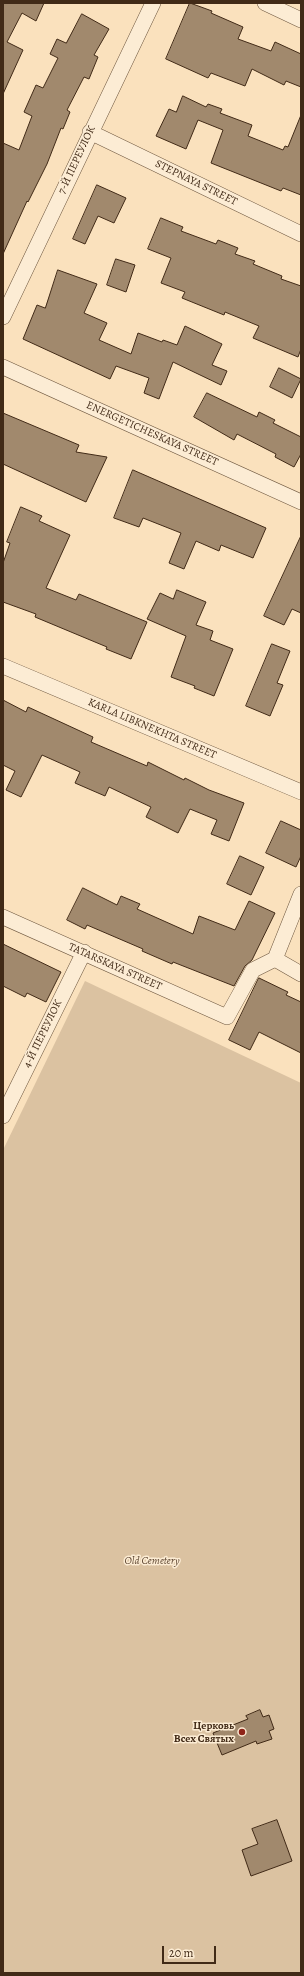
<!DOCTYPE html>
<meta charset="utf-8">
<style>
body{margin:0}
#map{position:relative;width:304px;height:1976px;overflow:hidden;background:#fae1bd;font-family:Alegreya,serif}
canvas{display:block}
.frame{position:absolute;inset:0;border:4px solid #412a17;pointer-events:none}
.scale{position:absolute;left:162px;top:1946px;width:54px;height:18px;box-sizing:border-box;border:2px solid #412a17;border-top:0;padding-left:5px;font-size:12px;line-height:14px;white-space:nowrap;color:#412a17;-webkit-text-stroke:3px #fcecd4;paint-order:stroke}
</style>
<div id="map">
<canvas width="304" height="1976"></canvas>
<div class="frame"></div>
<div class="scale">20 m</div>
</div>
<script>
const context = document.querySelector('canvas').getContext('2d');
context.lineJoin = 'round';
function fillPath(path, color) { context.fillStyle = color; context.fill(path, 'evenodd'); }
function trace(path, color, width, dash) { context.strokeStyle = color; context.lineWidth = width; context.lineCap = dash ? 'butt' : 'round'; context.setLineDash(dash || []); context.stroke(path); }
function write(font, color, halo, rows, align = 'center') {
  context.font = font + ' Alegreya,serif'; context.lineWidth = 3; context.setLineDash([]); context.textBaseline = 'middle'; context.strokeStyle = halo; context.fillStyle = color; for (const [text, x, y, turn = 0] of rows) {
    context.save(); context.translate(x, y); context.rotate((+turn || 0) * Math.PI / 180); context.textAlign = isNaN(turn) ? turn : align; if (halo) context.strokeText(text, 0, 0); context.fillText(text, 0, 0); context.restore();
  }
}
const green = new Path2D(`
 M85,981L301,1083V1973H3V1150Z`);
const building = new Path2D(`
 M3,3H44L36,21L22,13L7,42L23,50L3,94Z
 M190,3L212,11L211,13L243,27L238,39L271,51L275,42L301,54V87L286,81L284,85L252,69L245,86L211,73L208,78L166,59Z
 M82,14L109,29L94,55L98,57L89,79L84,77L67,110L70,112L63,129L61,128L47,164L28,202L27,201L3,254V143L19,150L32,116L24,112L36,85L43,88L58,58L50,54L57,39L66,43Z
 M183,96L206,107L208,104L222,109L220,113L252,125L248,136L283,150L285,146L288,147L301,115V195L283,188L281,191L211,163L223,130L198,120L186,149L156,136L169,109L176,112Z
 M97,185L126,198L114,223L98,216L85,244L73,239Z
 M161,218L183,227L181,231L216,244L218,240L238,248L235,254L255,261L253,264L282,276L281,279L301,286V349L298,357L253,338L259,326L225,312L224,315L182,298L185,292L161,283L171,258L148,249Z
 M116,259L135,265L126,292L107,285Z
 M58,270L97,284L84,313L107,323L99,340L131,354L138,333L162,342L163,340L177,345L185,326L222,344L212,365L227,371L221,385L173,362L159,399L144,393L149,378L116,366L110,379L23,339L37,305L45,308Z
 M279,368L301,379L292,398L270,387Z
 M207,393L257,417L259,412L275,420L273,423L301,437V454L294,467L275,457L276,454L237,434L234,440L194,417Z
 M3,413L79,445L76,452L107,457L86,502L3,464Z
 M133,470L266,528L253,558L221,545L219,551L196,541L184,569L169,563L181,533L143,518L139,527L114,518Z
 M21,507L42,516L39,521L70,535L46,588L76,600L79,594L147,622L131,659L106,649L107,647L35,617L36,614L3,602V563L10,543L7,542Z
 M301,536V613L292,609L284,625L264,616Z
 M177,590L206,602L196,625L213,631L210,640L233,649L214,696L194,688L195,686L171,677L186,636L147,619L160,593L173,599Z
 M272,644L290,651L277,683L283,685L270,716L246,706Z
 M3,700L26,712L28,707L93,737L91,742L147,766L148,762L184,780L185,778L209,790L244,803L229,841L211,834L217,820L190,809L178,833L146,817L151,807L109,787L105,796L75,783L80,772L42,755L21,797L6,790L15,771L3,765Z
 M281,821L301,830V856L296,867L266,853Z
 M240,856L264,867L251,895L227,884Z
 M83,888L117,905L121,896L140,904L137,909L193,934L199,916L235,930L249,901L275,913L252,960L245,966L234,986L173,962L172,964L142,951L143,949L87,925L85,929L67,920Z
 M3,944L61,972L46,1002L27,993L25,997L3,986Z
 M259,978L288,992L286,995L301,1002V1053L259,1032L250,1050L229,1040Z
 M260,1710L263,1717L269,1715L274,1729L269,1731L272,1739L257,1744L256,1741L222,1755L213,1733L248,1719L246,1716Z
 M277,1820L292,1861L251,1876L242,1850L258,1844L252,1829Z`);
const minor = new Path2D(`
 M265,3L301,20
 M90,132L301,234
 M3,317L153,3
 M3,367L301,502
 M3,666L301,792
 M3,917L227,1017L253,970L275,959L301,894
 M275,959L301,974
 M3,1116L84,952`);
const markers = [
 [242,1732,4,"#8f2418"]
];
const streetNames = [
 ["7-Й ПЕРЕУЛОК",77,160,-65],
 ["STEPNAYA STREET",196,183,26],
 ["ENERGETICHESKAYA STREET",152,434,24],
 ["KARLA LIBKNEKHTA STREET",152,729,23],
 ["TATARSKAYA STREET",115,967,24],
 ["4-Й ПЕРЕУЛОК",43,1034,-64]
];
const parkNames = [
 ["Old Cemetery",152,1561]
];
const poiNames = [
 ["Церковь",234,1726],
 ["Всех Святых",234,1739]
];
fillPath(green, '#dbc2a1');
fillPath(building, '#a1896d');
trace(building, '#412a17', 1);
trace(minor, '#6f5840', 16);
trace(minor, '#fcecd4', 15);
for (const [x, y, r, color] of markers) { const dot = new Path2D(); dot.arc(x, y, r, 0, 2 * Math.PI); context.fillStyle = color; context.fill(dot); trace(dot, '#fcecd4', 1.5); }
write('11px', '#412a17', '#fcecd4', streetNames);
write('italic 11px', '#604833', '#fcecd4', parkNames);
write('bold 11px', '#412a17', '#fcecd4', poiNames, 'right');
</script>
